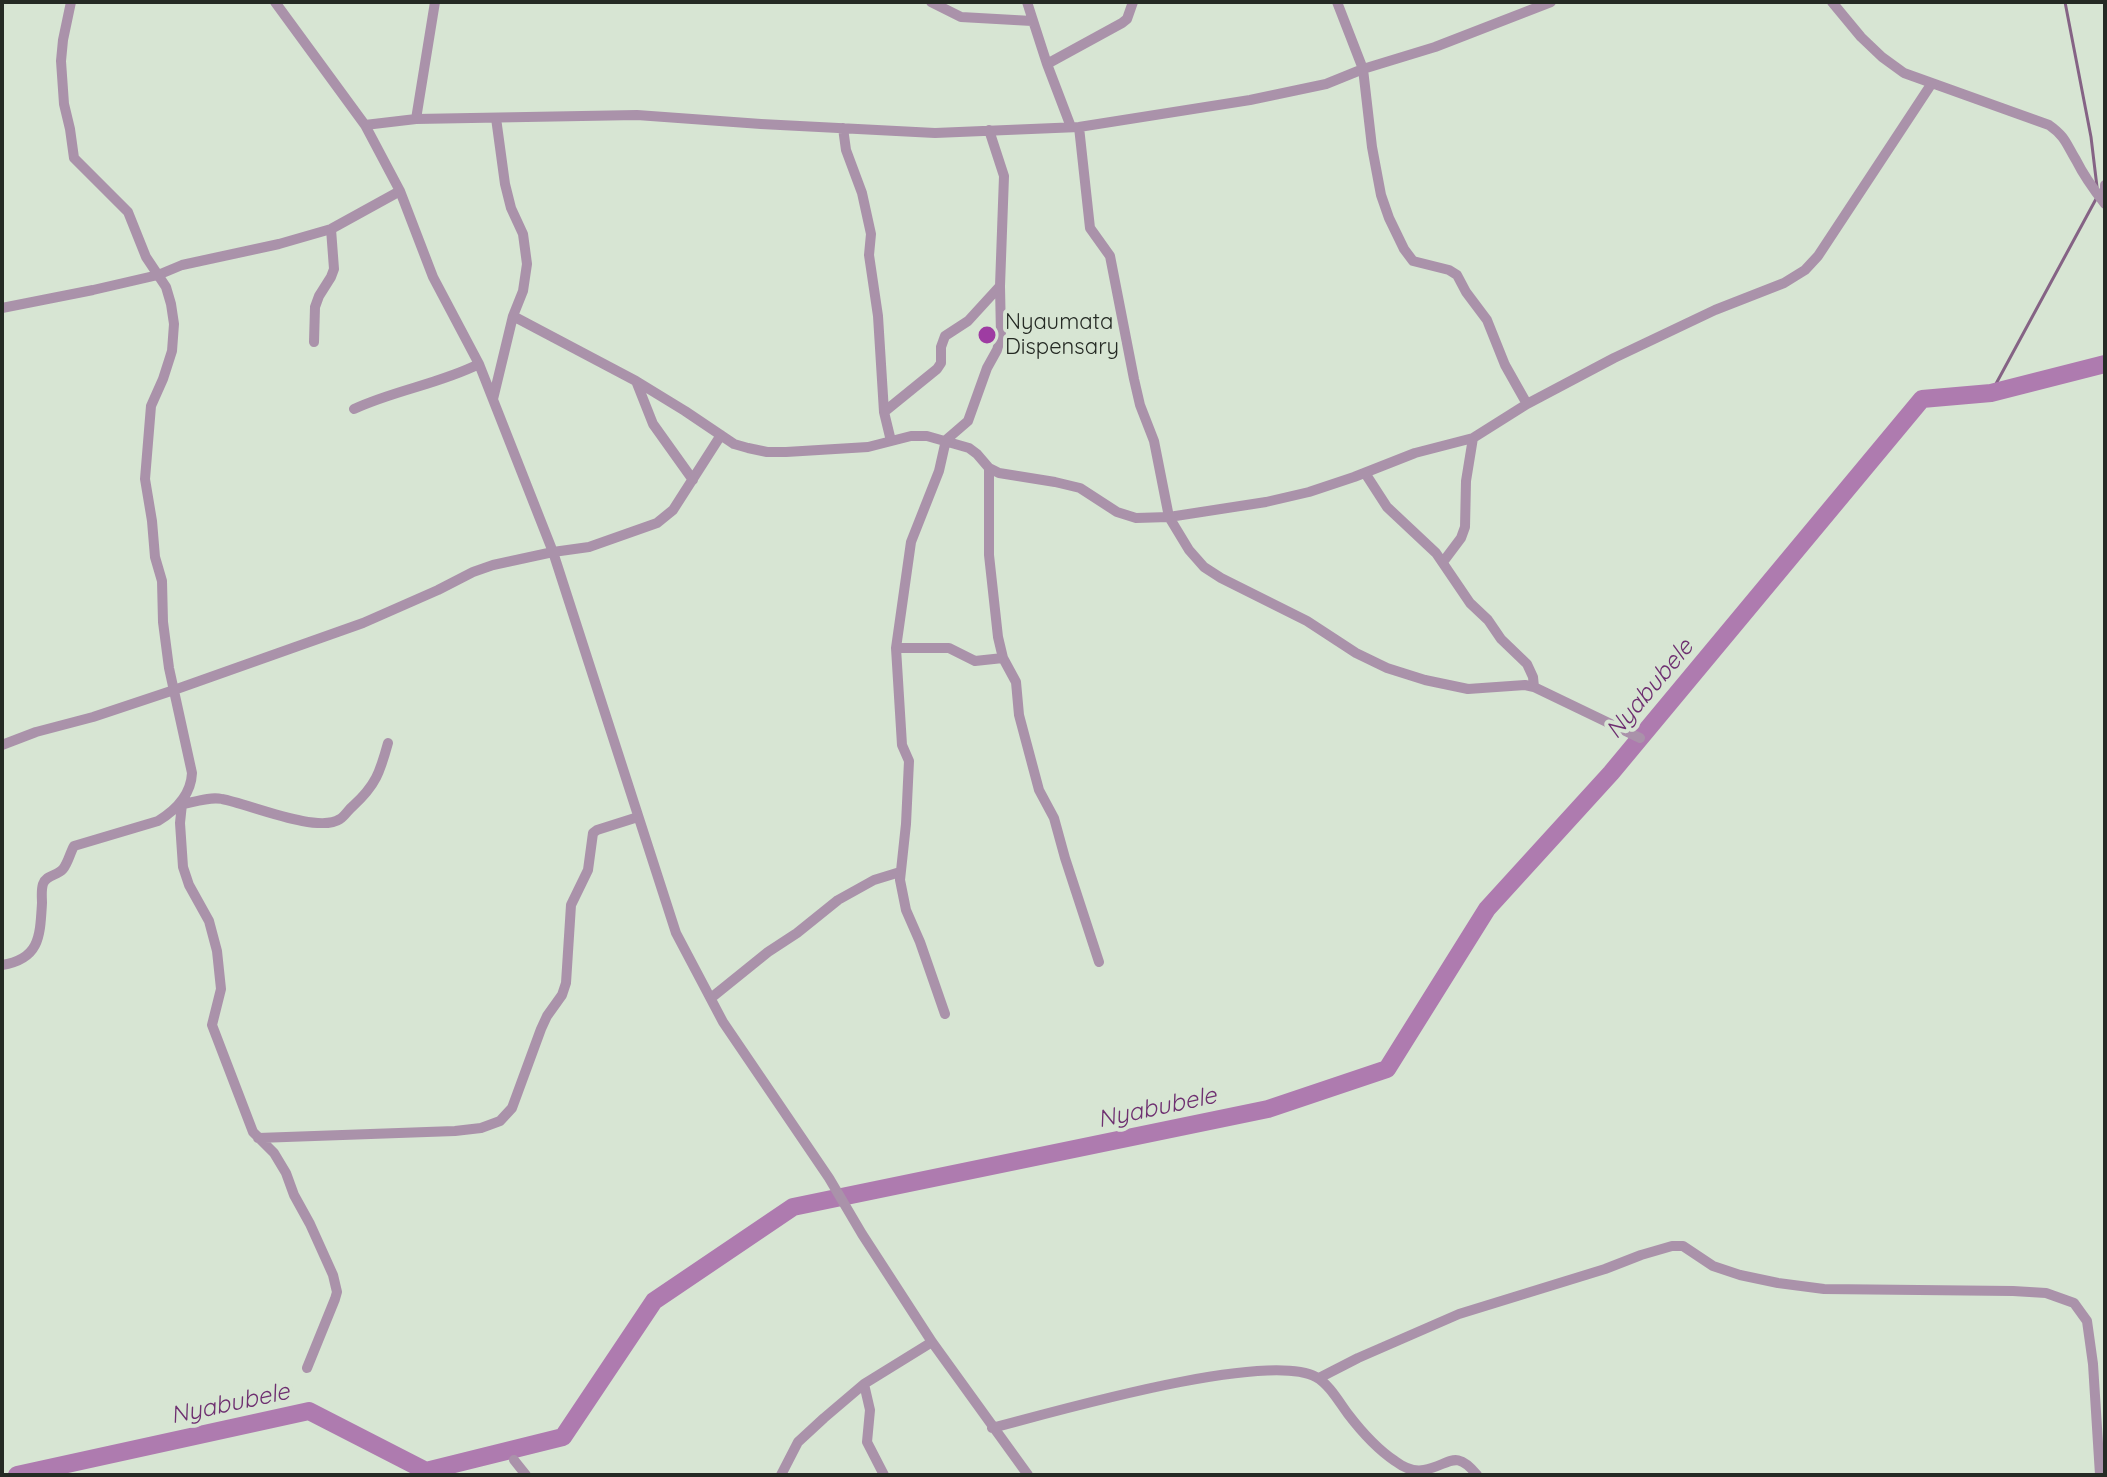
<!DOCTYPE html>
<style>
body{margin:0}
#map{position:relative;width:2107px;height:1477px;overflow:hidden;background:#d7e5d3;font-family:Quicksand,sans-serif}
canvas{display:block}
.frame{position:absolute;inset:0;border:4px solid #252a24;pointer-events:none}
</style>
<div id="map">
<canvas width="2107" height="1477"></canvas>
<div class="frame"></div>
</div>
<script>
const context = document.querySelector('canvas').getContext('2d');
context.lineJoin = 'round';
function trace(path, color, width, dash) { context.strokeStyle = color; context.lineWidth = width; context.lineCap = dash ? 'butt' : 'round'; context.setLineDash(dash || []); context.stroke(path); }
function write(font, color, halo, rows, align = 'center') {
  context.font = font + ' Quicksand,sans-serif'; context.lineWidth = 8; context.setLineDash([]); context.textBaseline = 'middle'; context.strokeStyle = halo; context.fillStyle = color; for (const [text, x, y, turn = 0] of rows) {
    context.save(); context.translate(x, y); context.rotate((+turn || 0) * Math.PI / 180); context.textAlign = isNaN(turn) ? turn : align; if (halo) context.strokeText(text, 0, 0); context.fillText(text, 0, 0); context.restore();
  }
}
const stream = new Path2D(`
 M2065,2L2091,137L2097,187
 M1991,393L2096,199`);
const river = new Path2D(`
 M17,1475L309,1411L426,1471L563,1437L654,1301L793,1207L1268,1109L1387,1069L1487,909L1611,773L1922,399L1991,393L2105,364`);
const minor = new Path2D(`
 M275,2L365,125L400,191L433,277L479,364L553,552L676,933L723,1022L829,1178L862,1234L932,1342L1028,1475
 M931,2L961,17L1032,21
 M1027,2L1047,64L1071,127
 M1337,2L1363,69L1372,147L1381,195L1389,218L1404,249L1413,261L1449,270L1457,275L1466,292L1487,320L1505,365L1527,404
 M1832,2L1861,37L1882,57L1904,73L2049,125C2066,137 2066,144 2076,160C2084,176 2094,190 2105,204
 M1047,64L1122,23L1127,19L1133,2
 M416,119L435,2
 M365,125L416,119L637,115L761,124L935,133L1079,127L1250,100L1326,84L1363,69L1435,47L1551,2
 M1079,127L1090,228L1110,256L1134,379L1140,405L1154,441L1169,517L1189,550L1204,567L1221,578L1307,621L1356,653L1387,668L1425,680L1468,689L1525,685L1534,687L1640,738
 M843,128L846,150L862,193L871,234L869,255L878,316L884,412L891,441
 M2105,185V190
 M2,308L93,290L158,275L182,265L279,244L331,229L400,191
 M513,316L636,381L685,411L734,444L748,448L767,452H786L868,447L911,436H927L969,448L977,454L989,468L999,473L1055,482L1080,488L1117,512L1136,518L1169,517L1266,502L1309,492L1354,477L1415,453L1473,438L1527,404L1614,358L1715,310L1784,283L1805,270L1818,256L1932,83
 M314,342L315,307L319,296L331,277L334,269L331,229
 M636,381L653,424L693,480
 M493,399L513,316L523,291L527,264L523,234L511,208L505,184L496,118
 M354,409C395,390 439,384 479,364
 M884,412L937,369L941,363V347L945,336L968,321L1000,286
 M989,468V555L998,637L1003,658L1016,682L1019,715L1039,790L1054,818L1065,858L1099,962
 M1365,473L1387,507L1436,553L1470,603L1488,620L1501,639L1527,664L1533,677L1534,687
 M1443,562L1461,538L1465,527L1466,481L1473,438
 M896,648H949L975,661L1003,658
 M2,745L36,732L93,717L174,690L363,623L438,590L473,572L493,565L553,552L589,547L657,523L673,510L721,435
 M182,804L180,823L183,867L189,885L209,921L217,951L221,989L212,1025L253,1132L274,1153L286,1173L294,1195L310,1224L333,1275L337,1292L335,1299L307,1368
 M179,805C192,803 209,796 222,799C249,804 318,834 340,819C345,816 348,810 353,806C376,785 380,772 388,743
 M2,965C40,959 40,936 42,903C42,898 41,890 43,884C46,875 57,876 63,869C68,863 70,853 74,846L158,821C176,810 191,795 192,773L169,668L163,622L162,581L155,557L152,521L145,479L151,406L163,379L172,351L174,324L171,304L166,287L146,257L128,212L74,158L70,129L64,104L61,61L63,40L71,2
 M711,998L768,952L797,933L838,900L874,880L900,872
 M945,1014L920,942L906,910L900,880L906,824L909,761L902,745L896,648L911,542L939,471L946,440L968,421L987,368L997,350L1001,336L1000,286L1004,176L989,130
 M258,1138L455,1131L481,1128L500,1121L512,1108L541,1029L547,1016L562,995L566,983L571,905L588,870L593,833L597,830L638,817
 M1319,1378L1358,1358L1459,1314L1605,1269L1641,1255L1672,1246H1683L1713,1266L1740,1275L1778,1283L1824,1289L2013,1291L2046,1293L2074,1303L2087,1321L2093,1364L2100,1475
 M864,1384L870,1410L867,1442L884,1475
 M992,1428C1054,1412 1266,1350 1316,1377C1329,1384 1339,1402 1348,1414C1361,1431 1377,1449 1395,1461C1403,1467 1414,1472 1424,1470C1450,1465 1455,1448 1477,1475
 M514,1460L526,1475
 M781,1475L798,1442L824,1418L864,1384L932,1342`);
const markers = [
 [987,335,10,"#9e3ca2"]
];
const poiNames = [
 ["Nyaumata",1005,322],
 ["Dispensary",1005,347]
];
const waterNames = [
 ["Nyabubele",1650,689,-50],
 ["Nyabubele",1157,1108,-12],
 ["Nyabubele",230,1404,-12]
];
trace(stream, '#856385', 3);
trace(river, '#ae7baf', 18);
trace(minor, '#aa92aa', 10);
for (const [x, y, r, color] of markers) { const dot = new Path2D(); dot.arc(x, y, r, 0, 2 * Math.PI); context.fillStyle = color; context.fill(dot); trace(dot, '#d7e5d3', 3); }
write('22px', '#252a24', '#d7e5d3', poiNames, 'left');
write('italic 24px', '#6e2f70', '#d7e5d3', waterNames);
</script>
